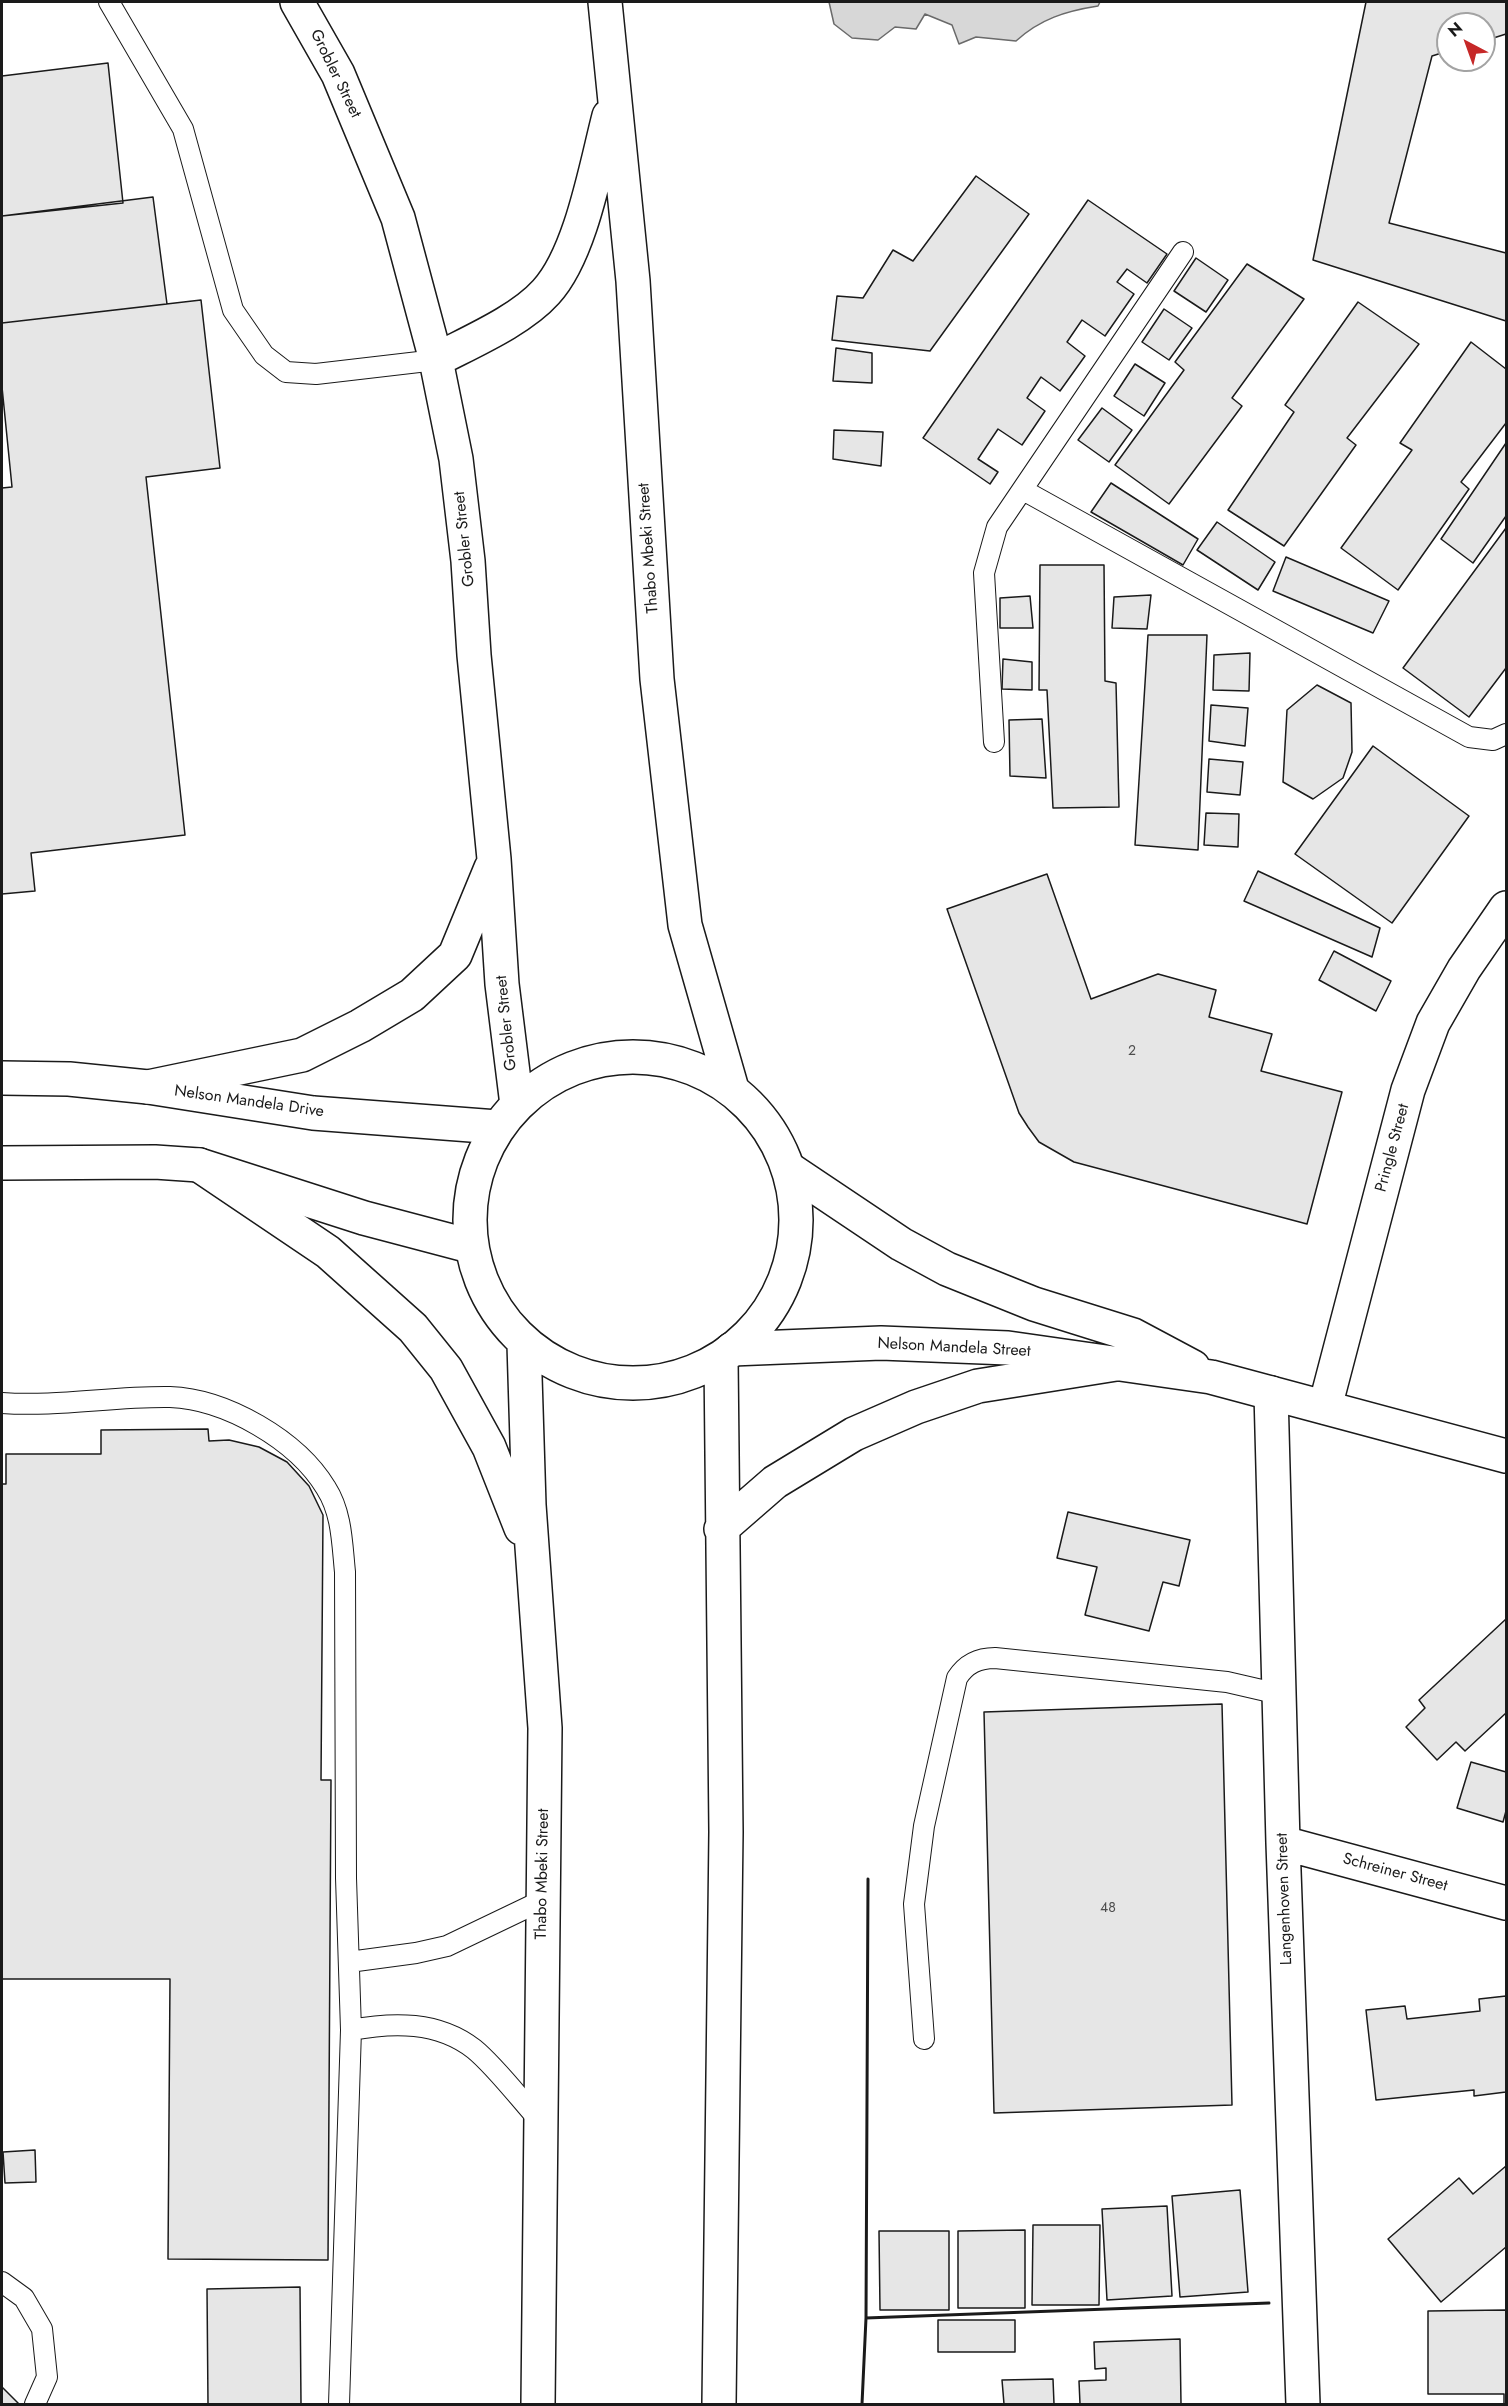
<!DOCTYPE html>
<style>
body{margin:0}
#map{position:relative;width:1508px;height:2406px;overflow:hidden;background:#fff;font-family:Jost,sans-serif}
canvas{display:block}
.frame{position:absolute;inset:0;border:3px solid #1a1a1a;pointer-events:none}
.north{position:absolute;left:1436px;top:12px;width:60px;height:60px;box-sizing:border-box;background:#fff;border:2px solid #a3a3a3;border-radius:50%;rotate:319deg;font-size:16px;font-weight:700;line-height:24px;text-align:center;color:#1a1a1a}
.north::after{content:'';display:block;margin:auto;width:21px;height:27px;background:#c62828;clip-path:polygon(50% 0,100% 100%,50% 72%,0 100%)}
</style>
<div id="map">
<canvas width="1508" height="2406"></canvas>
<div class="frame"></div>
<div class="north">N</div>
</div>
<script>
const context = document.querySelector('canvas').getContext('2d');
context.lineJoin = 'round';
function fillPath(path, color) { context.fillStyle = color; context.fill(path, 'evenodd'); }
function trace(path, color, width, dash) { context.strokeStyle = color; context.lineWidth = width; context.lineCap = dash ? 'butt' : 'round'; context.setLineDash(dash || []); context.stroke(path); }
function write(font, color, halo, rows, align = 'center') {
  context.font = font + ' Jost,sans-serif'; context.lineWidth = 4.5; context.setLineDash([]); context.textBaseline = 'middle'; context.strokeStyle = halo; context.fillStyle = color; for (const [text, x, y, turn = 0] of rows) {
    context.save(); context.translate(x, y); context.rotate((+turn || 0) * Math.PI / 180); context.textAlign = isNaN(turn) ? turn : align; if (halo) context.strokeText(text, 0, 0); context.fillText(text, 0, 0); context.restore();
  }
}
const water = new Path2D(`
 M829,2H1100L1098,6C1066,11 1040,19 1016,41L976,37L959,44L952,25L925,14L916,29L895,27L878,40L852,38L834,24Z`);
const building = new Path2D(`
 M1366,2H1506V34L1484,41V24H1448V51L1432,56L1389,223L1506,253V321L1313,260Z
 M108,63L123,203L2,216V76Z
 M976,176L1029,214L930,351L832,340L837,296L863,298L893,250L913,261Z
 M153,197L167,304L2,323V216Z
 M1088,200L1167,254L1147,283L1127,269L1117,282L1134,294L1105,336L1082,320L1067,342L1085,356L1060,391L1041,377L1027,398L1045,411L1022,445L998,429L978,459L998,472L990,484L923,438Z
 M1196,258L1228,280L1206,312L1174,291Z
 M1247,264L1304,299L1232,398L1242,406L1169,504L1115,465L1184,370L1175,362Z
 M201,300L220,468L146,477L185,835L31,853L35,891L2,894V488L12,487L2,387V323Z
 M1358,302L1419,344L1347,438L1356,445L1284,546L1228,510L1294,412L1285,405Z
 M1164,309L1192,328L1169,360L1142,342Z
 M1471,342L1506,369V423L1461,482L1469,489L1398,590L1341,548L1412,450L1400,443Z
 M836,348L872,353V383L833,381Z
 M1135,364L1165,383L1144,416L1114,396Z
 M1102,408L1132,430L1109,462L1078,440Z
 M834,430L883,432L881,466L833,459Z
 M1506,443V516L1473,563L1441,539Z
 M1111,483L1198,539L1183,565L1091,512Z
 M1217,522L1275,562L1258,590L1197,550Z
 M1506,528V668L1469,717L1403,668Z
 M1286,557L1389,601L1373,633L1273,591Z
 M1040,565H1104L1105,681L1116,683L1119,807L1053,808L1047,690H1039Z
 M1151,595L1147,629L1112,628L1114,597Z
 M1030,596L1033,628H1000V598Z
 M1148,635H1207L1198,850L1135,845Z
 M1250,653L1249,691L1213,690L1214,655Z
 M1003,659L1032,662V690L1002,689Z
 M1317,685L1351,703L1352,752L1343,778L1313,799L1283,782L1287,710Z
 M1211,705L1248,708L1245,746L1209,741Z
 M1042,719L1046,778L1010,776L1009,720Z
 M1373,746L1469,816L1392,923L1295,854Z
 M1209,759L1243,762L1240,795L1207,792Z
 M1206,813L1239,814L1238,847L1204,845Z
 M1258,871L1380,928L1372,957L1244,901Z
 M1047,874L1091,999L1158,974L1216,990L1209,1017L1272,1034L1261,1071L1342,1092L1307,1224L1074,1162L1039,1142L1028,1127L1019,1113L947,909Z
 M1334,951L1391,981L1376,1011L1319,980Z
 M208,1429L209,1441L229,1440L259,1447L287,1462L309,1486L323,1515L321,1780H331L328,2260L168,2259L170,1979H2V1484H6V1454H101V1430Z
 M1068,1512L1190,1540L1179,1586L1163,1582L1149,1631L1085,1615L1097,1567L1057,1558Z
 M1506,1619V1713L1465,1751L1456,1742L1437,1760L1406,1727L1425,1708L1419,1700Z
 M1222,1704L1232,2105L994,2113L984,1712Z
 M1471,1762L1506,1772V1811L1503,1822L1457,1808Z
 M1506,1996V2092L1474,2096V2090L1376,2100L1366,2010L1405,2006L1407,2019L1480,2011L1479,1999Z
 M35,2150L36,2182L5,2183L3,2152Z
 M1506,2166V2247L1441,2302L1388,2239L1459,2178L1473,2194Z
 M1240,2190L1248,2292L1180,2297L1172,2196Z
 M1167,2206L1172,2296L1107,2300L1102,2209Z
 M1033,2225H1100L1099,2305H1032Z
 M1025,2230V2308H958V2231Z
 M879,2231H949V2310H880Z
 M300,2287L301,2404H208L207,2289Z
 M1506,2310V2404H1504V2394H1428V2311Z
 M938,2320H1015V2352H938Z
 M1180,2339L1181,2404H1080L1079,2381L1106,2380V2368L1095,2369L1094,2342Z
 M1053,2379L1054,2404H1004L1002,2380Z
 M2,2387L19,2404H2Z`);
const lane = new Path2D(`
 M109,2L183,129L233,310L264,355L286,372L316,374L436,360
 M1023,490L1469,737L1493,740L1506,734
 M994,742L984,573L997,527L1183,252
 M2,1403C57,1407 114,1396 170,1397C226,1399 297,1440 326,1488C342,1513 342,1543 345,1572L346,1878L351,2030L339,2404
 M349,1962L416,1953L447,1946L543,1900
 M351,2030C393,2022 438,2021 474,2049C495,2066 520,2099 539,2120
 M924,2039L914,1904L924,1826L957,1678C966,1664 978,1658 995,1658L1227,1682L1279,1694
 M2,2282L24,2298L42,2329L47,2377L35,2404`);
const street = new Path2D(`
 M1271,1393L1283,1843L1303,2404
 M1325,1407L1408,1090L1433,1023L1464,969L1506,908
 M1283,1843L1506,1903`);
const secondary = new Path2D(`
 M2,1078L69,1079L148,1087L313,1113L497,1127
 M2,1163L155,1162L199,1165L364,1218L470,1246
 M792,1171L901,1244L947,1269L1034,1304L1133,1335L1193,1367
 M732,1349L881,1343L1008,1348L1211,1377L1506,1456`);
const primary = new Path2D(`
 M297,2L338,74L398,218L436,360L456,459L468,561L474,655L494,859L502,984L517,1105
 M605,2L633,281L657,679L685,925L732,1089
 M436,360C470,342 520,321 546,292C581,254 596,166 609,116
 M470 1220a163 163 0 1 1 326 0a163 163 0 1 1-326 0Z
 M148,1087L302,1055L360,1026L412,995L455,955L491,868
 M199,1165L328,1252L413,1328L446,1369L489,1447L521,1528
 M524,1344L529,1505L545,1728L538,2404
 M721,1529L775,1482L854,1434L916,1407L978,1386L1116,1364
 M719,2404L726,1832L721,1358`);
const wall = new Path2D(`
 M866,2318L1269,2303
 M862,2404L866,2318L868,1879`);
const numberNames = [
 ["2",1132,1052],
 ["48",1108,1909]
];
const streetNames = [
 ["Grobler Street",335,74,64],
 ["Grobler Street",465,539,-96],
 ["Thabo Mbeki Street",649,548,-94],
 ["Grobler Street",507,1023,-96],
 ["Nelson Mandela Drive",249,1102,8],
 ["Pringle Street",1393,1148,-75],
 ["Nelson Mandela Street",954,1348,3],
 ["Schreiner Street",1395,1873,15],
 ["Thabo Mbeki Street",543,1874,-89],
 ["Langenhoven Street",1285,1899,-92]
];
fillPath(water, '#d7d7d7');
trace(water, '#6a6a6a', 1.5);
fillPath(building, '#e6e6e6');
trace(building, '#1a1a1a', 1.5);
trace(lane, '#1a1a1a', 22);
trace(street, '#1a1a1a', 36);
trace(secondary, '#1a1a1a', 36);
trace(primary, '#1a1a1a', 36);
trace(lane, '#fff', 20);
trace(street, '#fff', 33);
trace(secondary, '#fff', 33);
trace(primary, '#fff', 33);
trace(wall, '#1a1a1a', 3);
write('14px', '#4d4d4d', null, numberNames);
write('16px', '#1a1a1a', '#fff', streetNames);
</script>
